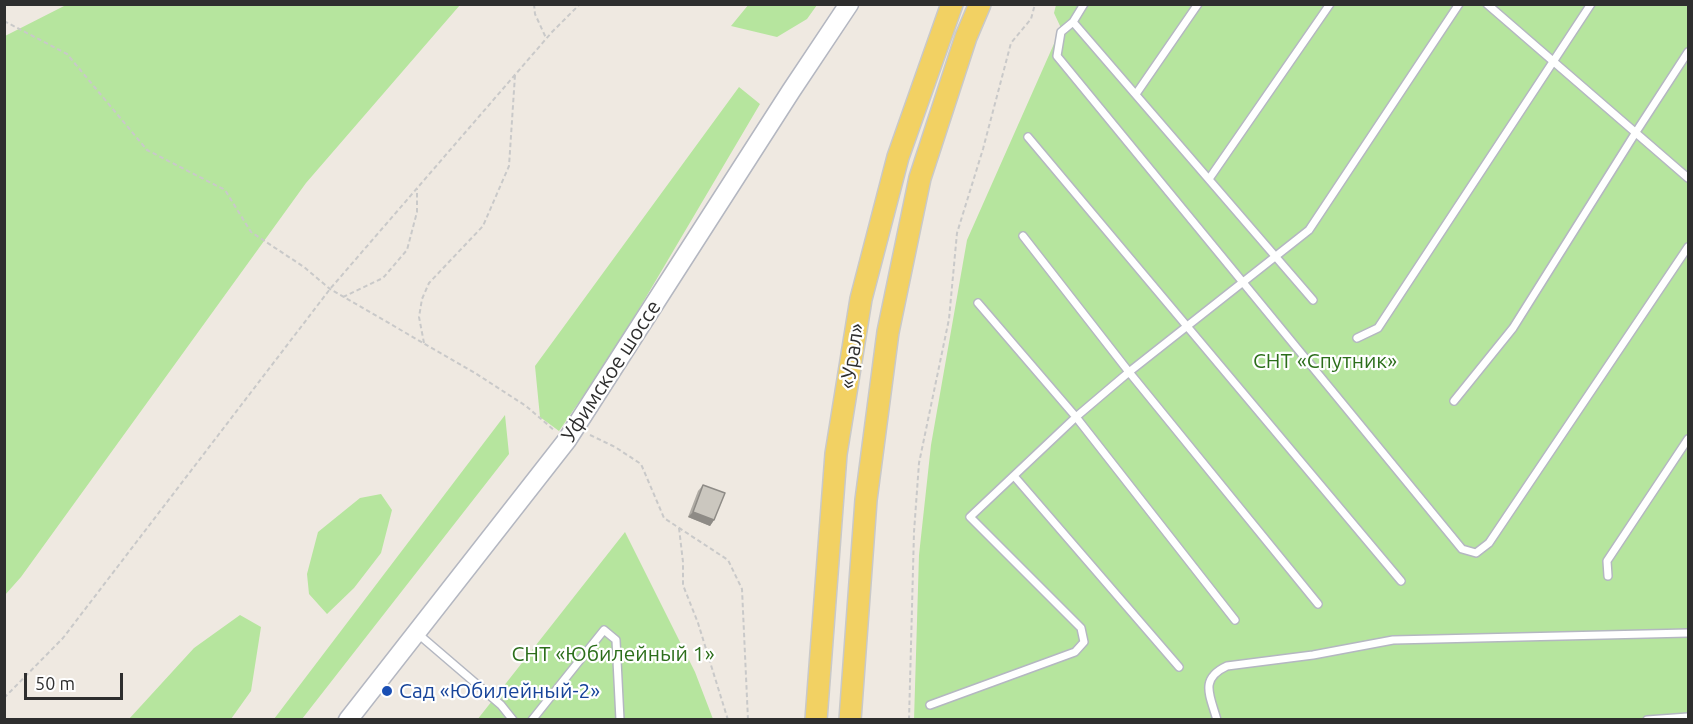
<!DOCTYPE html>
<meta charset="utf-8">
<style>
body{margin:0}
#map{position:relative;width:1693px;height:724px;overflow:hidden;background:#efe9e1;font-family:Ubuntu,sans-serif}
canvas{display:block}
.frame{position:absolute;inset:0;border:6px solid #2e2e2e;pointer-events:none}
.scale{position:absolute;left:24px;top:673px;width:99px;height:27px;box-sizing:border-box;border:3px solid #2e2e2e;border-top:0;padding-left:8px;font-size:18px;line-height:21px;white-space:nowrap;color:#2e2e2e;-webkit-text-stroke:4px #fff;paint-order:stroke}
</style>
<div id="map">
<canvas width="1693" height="724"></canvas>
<div class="frame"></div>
<div class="scale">50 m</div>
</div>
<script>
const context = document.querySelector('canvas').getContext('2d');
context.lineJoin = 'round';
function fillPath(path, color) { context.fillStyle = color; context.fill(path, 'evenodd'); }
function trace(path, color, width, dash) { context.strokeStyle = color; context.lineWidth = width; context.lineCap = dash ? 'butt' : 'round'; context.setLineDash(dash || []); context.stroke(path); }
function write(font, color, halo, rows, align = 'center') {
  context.font = font + ' Ubuntu,sans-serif'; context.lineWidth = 4.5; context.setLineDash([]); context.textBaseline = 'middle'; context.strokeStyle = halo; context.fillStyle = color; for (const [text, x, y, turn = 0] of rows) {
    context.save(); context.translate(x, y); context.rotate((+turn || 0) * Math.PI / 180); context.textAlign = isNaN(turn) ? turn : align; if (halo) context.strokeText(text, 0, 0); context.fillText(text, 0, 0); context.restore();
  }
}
const green = new Path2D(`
 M749,4H817V5L807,19L777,37L731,26Z
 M66,5H460L306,183L21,577L5,595V36Z
 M1056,5H1688V719L914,720L919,555L931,445L967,240L1061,28L1054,13Z
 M739,87L760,104L613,353L559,431L540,417L535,366Z
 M505,415L509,454L302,719H274Z
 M381,494L392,510L381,553L354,588L327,614L309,594L307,574L318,532L360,498Z
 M625,532L695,672L713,719L477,720Z
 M240,615L261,627L251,691L231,719H129L194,648Z`);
const path = new Path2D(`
 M534,4L535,14L546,38
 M4,21L67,54L147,150L225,190L251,232L304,267L330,289L475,373L526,406L555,431
 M343,297L383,278L407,250L417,212V189
 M424,343L419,317L422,299L429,283L483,226L509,166L515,75
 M590,435L615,447L641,464L664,518L728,560L742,589L748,720
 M679,528L683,562V585L698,623L728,720
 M4,698L63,638L330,289L552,32L580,4
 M909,720L914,532L919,463L949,319L957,233L983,149L1011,43L1031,19L1035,4`);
const service = new Path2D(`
 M1084,4L1073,22L1061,32L1057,56L1462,549L1476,553L1489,543L1688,247
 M1487,4L1688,178
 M1073,22L1313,300
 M1136,94L1198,4
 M1028,137L1401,581
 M1209,179L1330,4
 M1023,236L1129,372L1318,604
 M978,303L1076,417L1235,620
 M1357,338L1378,328L1591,4
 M1454,401L1513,328L1636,132L1688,52
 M1014,476L1179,667
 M1608,576L1607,561L1688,439
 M417,633L501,705L513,720
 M930,705L1075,652L1084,642L1081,628L970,517L1076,417L1129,372L1309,230L1459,4
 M532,720L604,630L616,640L620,720
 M1217,720C1210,695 1199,679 1227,666L1313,655L1393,640L1688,633
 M1647,720L1688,717`);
const secondary = new Path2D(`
 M348,720L567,440L791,91L849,4`);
const primary = new Path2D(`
 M816,720L836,454L861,299L898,157L952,4
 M850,720L866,500L888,332L920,178L966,37L980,4`);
const wall = new Path2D(`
 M703,485L714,520L710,526L688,517L698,491Z`);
const shadedWall = new Path2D(`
 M693,512L714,520L710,526L688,517Z`);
const building = new Path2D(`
 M703,485L725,493L714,520L693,512Z`);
const markers = [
 [387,691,6,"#1a4fb4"]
];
const streetNames = [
 ["«Урал»",852,356,-81],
 ["Уфимское шоссе",611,371,-57]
];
const parkNames = [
 ["СНТ «Спутник»",1325,361],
 ["СНТ «Юбилейный 1»",613,654]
];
const transitNames = [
 ["Сад «Юбилейный-2»",399,691]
];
fillPath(green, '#b6e59e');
trace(service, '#b4b7c1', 10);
trace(secondary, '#b4b7c1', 21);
trace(primary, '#c9c9c9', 24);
trace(path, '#c9c9c9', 2, [4.5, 3]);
trace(service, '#fff', 7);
trace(secondary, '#fff', 18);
trace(primary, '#f2d163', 21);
fillPath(wall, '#afaba4');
fillPath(shadedWall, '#8e8b86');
fillPath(building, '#cbc7bf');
trace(building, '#8e8b86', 1.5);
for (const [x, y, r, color] of markers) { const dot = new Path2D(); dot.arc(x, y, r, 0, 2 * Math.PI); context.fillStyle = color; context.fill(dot); trace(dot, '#fff', 2); }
write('21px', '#2e2e2e', '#fff', streetNames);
write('21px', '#2c6e1b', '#fff', parkNames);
write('21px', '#164399', '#fff', transitNames, 'left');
</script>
